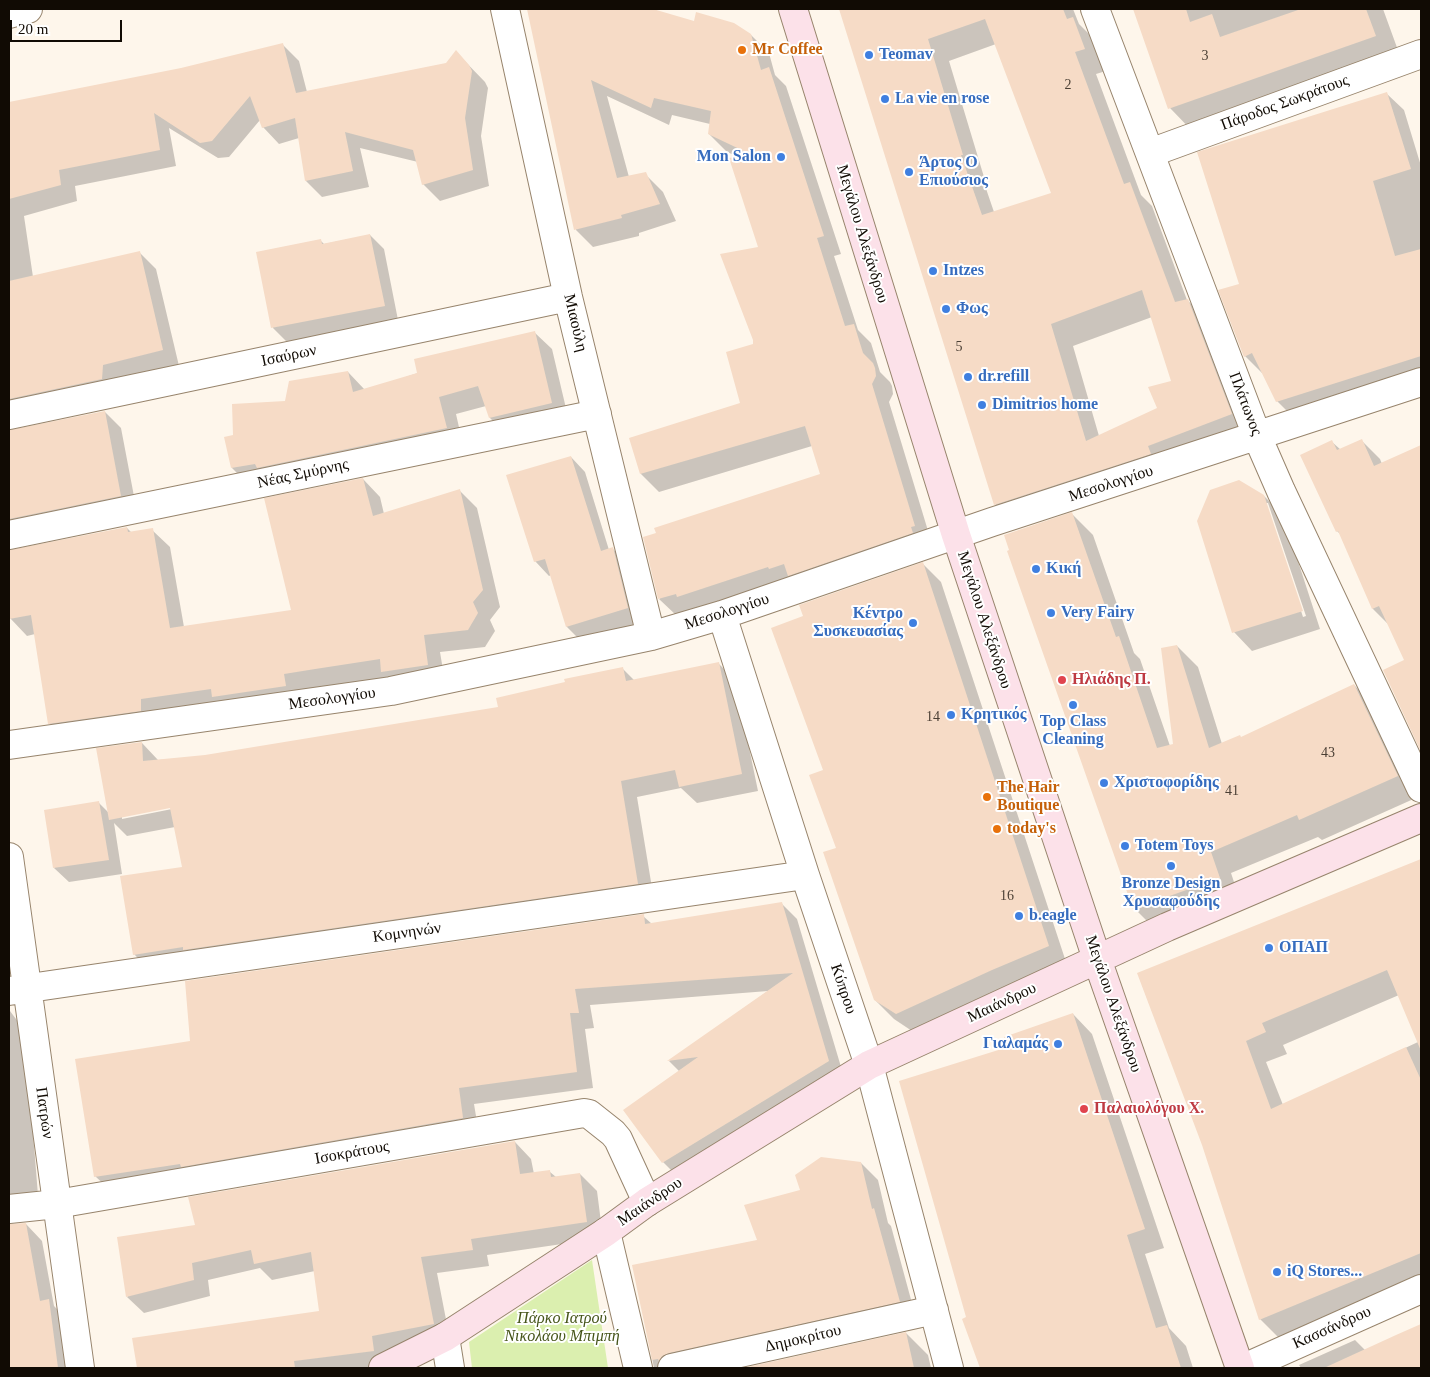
<!DOCTYPE html>
<meta charset="utf-8">
<style>
body{margin:0}
#map{position:relative;width:1430px;height:1377px;overflow:hidden;background:#fef6eb;font-family:Georgia,serif}
canvas{display:block}
.frame{position:absolute;inset:0;border:10px solid #110b04;pointer-events:none}
.scale{position:absolute;left:10px;top:20px;width:112px;height:22px;box-sizing:border-box;border:2px solid #110b04;border-top:0;padding-left:6px;font-size:15px;line-height:18px;white-space:nowrap;color:#110b04;-webkit-text-stroke:4px #fff;paint-order:stroke}
</style>
<div id="map">
<canvas width="1430" height="1377"></canvas>
<div class="frame"></div>
<div class="scale">20 m</div>
</div>
<script>
const context = document.querySelector('canvas').getContext('2d');
context.lineJoin = 'round';
function fillPath(path, color) { context.fillStyle = color; context.fill(path, 'evenodd'); }
function trace(path, color, width, dash) { context.strokeStyle = color; context.lineWidth = width; context.lineCap = dash ? 'butt' : 'round'; context.setLineDash(dash || []); context.stroke(path); }
function write(font, color, halo, rows, align = 'center') {
  context.font = font + ' Georgia,serif'; context.lineWidth = 4; context.setLineDash([]); context.textBaseline = 'middle'; context.strokeStyle = halo; context.fillStyle = color; for (const [text, x, y, turn = 0] of rows) {
    context.save(); context.translate(x, y); context.rotate((+turn || 0) * Math.PI / 180); context.textAlign = isNaN(turn) ? turn : align; if (halo) context.strokeText(text, 0, 0); context.fillText(text, 0, 0); context.restore();
  }
}
const green = new Path2D(`
 M592,1260L608,1368H472L469,1342Z`);
const shadow = new Path2D(`
 M528,9H608L615,16L617,25L630,9H648L695,22L751,35L769,53L775,75L786,86L841,254L834,256L858,330L871,343L880,372L890,382L892,386L893,394L889,402L932,544L677,616L659,599L821,475L812,446L659,492L641,474L631,438L742,404L754,345L759,248L739,157L727,152L709,134L710,124L672,115L669,125L607,96L629,177L645,174L663,192L676,221L639,233V236L593,247L576,230Z
 M841,9H1073L1079,24L1095,40L1106,71L1096,74L1141,195L1152,206L1187,300L1210,322L1253,436L1017,526L995,504ZM996,44L1053,194L994,212L982,177H984L949,61ZM1152,317L1172,382L1159,409L1099,436L1073,346Z
 M1134,9H1383L1403,64L1197,136L1170,108Z
 M283,45L299,61L307,92L447,64L456,52L485,82L488,88L481,136L489,186L440,201L423,184L418,162L360,148L369,187L322,197L306,181L299,138L279,144L263,127L260,120L229,157L218,158L169,128L176,166L75,186L77,201L24,216L33,277L140,253L156,269L179,366L10,427V431L105,412L121,428L137,512L9,539V104L182,70Z
 M1386,93L1404,110L1421,166V379L1294,418L1277,401L1263,372L1262,373L1245,356L1241,285Z
 M370,235L384,249L398,320L287,342L273,328L257,253L320,240L324,244Z
 M534,332L552,349L569,421L507,435L490,418L486,406L456,414L463,445L249,485L232,468L234,436L286,402L348,372L365,390L418,373Z
 M1361,440L1380,459L1382,464L1421,446V743L1416,737L1406,661L1388,624L1373,609L1341,535L1337,531L1302,456L1332,442L1341,450Z
 M571,457L585,472L609,550L613,549L627,563L642,623L581,641L567,627L551,575L549,576L535,561Z
 M363,479L380,497L384,514L460,491L477,508L500,607L490,620L495,631L485,647L440,652L445,682L66,740L49,723L35,634L27,636L10,618L9,551L127,528L132,533L152,530L170,547L184,627L293,611Z
 M1264,496L1283,515L1320,629L1252,651L1234,632ZM1266,503H1268L1306,616L1303,617Z
 M1072,514L1093,535L1134,653L1140,659L1170,746L1175,745L1177,646L1198,667L1222,744L1241,738L1354,685L1375,706L1418,797L1322,840L1318,837L1231,873L1240,900L1155,929L1134,908Z
 M923,564L941,582L1067,965L915,1033L894,1019L875,1000L838,849L825,771L804,617Z
 M719,664L735,680L758,791L697,803L681,788L637,797L654,900L150,971L134,954L184,868L175,827L127,836L114,823L122,874L69,882L54,868L99,803L109,813L142,743L158,760L205,757L499,708L622,668L635,681ZM176,806L177,808L122,819V816Z
 M1421,860V1283L1282,1341L1260,1319L1203,1145L1138,974ZM1399,995L1418,1042L1283,1105L1266,1062L1287,1054L1283,1045Z
 M781,903L797,919L844,1077L679,1178L663,1162L679,1071L669,1061L768,991L590,1005L594,1028L585,1029L593,1088L474,1104L479,1134L112,1192L95,1176L191,1042L643,916L652,924Z
 M9,968L14,996L10,1002V1011L19,1023L32,1120L39,1208L10,1220V1226L26,1224L42,1241L54,1306L65,1317L72,1368H9Z
 M1073,1014L1092,1034L1164,1248L1145,1254L1169,1328L1186,1346L1193,1368H981L964,1319L968,1318L1009,1048Z
 M515,1142L531,1159L534,1174L550,1172L556,1177L580,1174L597,1191L603,1238L487,1255L489,1266L437,1273L450,1340L380,1368H138L134,1339L320,1312L315,1271L272,1280L260,1268L208,1280L210,1296L144,1313L127,1297L196,1226Z
 M861,1163L878,1180L888,1223L891,1226L916,1318L689,1368H654L634,1266L759,1241L801,1191Z
 M1421,1325V1368H1301L1299,1365L1355,1340L1366,1351Z
 M906,1333L928,1355L931,1368H749Z`);
const building = new Path2D(`
 M527,9H653L694,21L696,12L734,23L751,34L761,70L769,67L824,236L817,238L845,326L854,324L863,353L873,363L875,368L876,376L872,384L915,526L911,527L913,533L788,576L784,564L769,569L768,567L677,597L676,594L658,599L643,537L656,533L654,528L820,474L805,426L640,474L629,438L740,403L726,352L753,344V340L720,254L758,247L729,158L750,154L708,134L711,111L654,98L651,108L591,80L617,178L646,172L660,204L621,215L622,218L574,230Z
 M839,9H1063L1067,19L1073,17L1085,49L1075,52L1124,184L1130,182L1175,302L1188,299L1232,414L1148,446L1151,454L994,505ZM985,19L1051,193L982,215L961,155H963L928,39ZM1142,290L1171,381L1148,387L1157,408L1086,441L1051,324Z
 M1133,9H1186L1190,22L1212,14L1220,37L1301,9H1366L1376,36L1168,109Z
 M283,43L296,93L446,63L456,50L469,65L472,71L465,118L473,170L422,185L413,150L345,132L353,171L305,181L295,118L262,128L250,96L212,141L200,143L154,113L160,150L59,170L61,185L9,199V102L181,68Z
 M1387,92L1411,169L1373,181L1395,256L1421,249V356L1276,402L1252,353L1244,357L1218,290L1239,284L1197,152Z
 M370,234L385,306L271,328L256,252L321,239L322,244Z
 M140,251L163,350L103,365L102,379L9,399V281Z
 M535,331L552,403L489,418L478,386L439,397L447,428L257,468L255,464L231,468L224,437L233,435L232,404L285,401L289,381L348,371L353,392L417,373L414,359Z
 M105,411L121,496L9,519V430Z
 M1362,439L1374,466L1421,445V752L1383,670L1404,660L1379,606L1372,609L1338,531L1336,532L1300,455L1332,440L1337,450Z
 M571,456L601,551L613,547L628,608L566,627L545,559L534,562L506,475Z
 M363,478L373,516L460,489L483,590L473,602L478,613L468,630L424,635L428,665L381,672L380,659L315,669L284,674L286,686L212,697L211,689L141,699V711L48,724L31,615L9,619V550L127,527L128,532L153,528L170,628L291,610L264,498Z
 M1239,480L1264,495L1303,611L1232,633L1197,521L1210,490Z
 M1072,512L1116,637L1119,636L1157,748L1173,744L1161,648L1177,645L1209,748L1240,735L1241,737L1354,684L1398,776L1299,820L1297,815L1211,852L1220,878L1133,909L1007,551L1009,550L1004,535Z
 M923,562L1049,946L992,970L896,1014L874,1000L823,852L836,848L809,775L823,770L771,628L803,616L799,605Z
 M719,662L742,774L679,787L675,770L621,781L638,884L183,950V947L133,955L120,876L182,867L170,808L109,820L96,748L142,742L143,761L205,755L498,707L496,698L565,682L564,679L623,667L626,681Z
 M99,801L109,860L53,868L44,810Z
 M1421,859V1051L1387,970L1262,1023L1266,1032L1246,1041L1271,1109L1406,1047L1421,1080V1253L1259,1320L1202,1145L1137,973Z
 M782,902L829,1061L662,1163L623,1110L698,1057L667,1061L793,973L575,989L579,1013H570L577,1072L459,1088L463,1118L181,1167L180,1164L94,1177L75,1059L190,1041L185,981L644,914L645,924Z
 M1073,1013L1145,1229L1127,1235L1156,1328L1167,1325L1181,1368H980L962,1319L966,1317L899,1081L1008,1047L1004,1037Z
 M515,1141L520,1174L550,1170L551,1177L580,1173L587,1222L471,1239L473,1250L421,1257L434,1324L372,1336L374,1351L294,1361L295,1368H137L132,1338L319,1311L311,1252L254,1264L251,1250L192,1263L194,1280L126,1297L117,1237L195,1225L188,1197Z
 M821,1157L861,1162L872,1209L874,1208L900,1302L669,1353L662,1356L659,1361L658,1359L652,1360L632,1265L757,1240L744,1205L800,1190L795,1175Z
 M26,1223L40,1301L49,1299L58,1368H9V1224Z
 M1421,1324V1368H1324L1396,1335Z
 M906,1332L914,1368H743Z`);
const street = new Path2D(`
 M505,9L568,297L651,636
 M1095,9L1257,436L1281,491L1421,788
 M9,14L28,9
 M1150,153L1421,54
 M9,415L568,297
 M9,535L597,414
 M722,615L805,875L869,1065L949,1368
 M9,745L391,691L651,636L722,615L992,522L1421,382
 M9,857L80,1368
 M9,991L805,875
 M9,1209L57,1204L584,1113L589,1114L613,1133L618,1139L647,1202
 M606,1232L638,1368
 M445,1337L450,1368
 M672,1368L934,1310
 M1244,1368L1421,1289`);
const secondary = new Path2D(`
 M793,9L956,535L1097,959L1240,1368
 M383,1368L445,1337L606,1232L647,1202L869,1065L1167,927L1421,818`);
const markers = [
 [742,50,5,"#e8710a"],
 [869,55,5,"#3f7fe0"],
 [885,99,5,"#3f7fe0"],
 [781,157,5,"#3f7fe0"],
 [909,172,5,"#3f7fe0"],
 [933,271,5,"#3f7fe0"],
 [946,309,5,"#3f7fe0"],
 [968,377,5,"#3f7fe0"],
 [982,405,5,"#3f7fe0"],
 [1036,569,5,"#3f7fe0"],
 [1051,613,5,"#3f7fe0"],
 [913,623,5,"#3f7fe0"],
 [1062,680,5,"#e0444e"],
 [1073,705,5,"#3f7fe0"],
 [951,715,5,"#3f7fe0"],
 [1104,783,5,"#3f7fe0"],
 [987,797,5,"#e8710a"],
 [997,829,5,"#e8710a"],
 [1125,846,5,"#3f7fe0"],
 [1171,866,5,"#3f7fe0"],
 [1019,916,5,"#3f7fe0"],
 [1269,948,5,"#3f7fe0"],
 [1058,1044,5,"#3f7fe0"],
 [1084,1109,5,"#e0444e"],
 [1277,1272,5,"#3f7fe0"]
];
const numberNames = [
 ["3",1205,56],
 ["2",1068,85],
 ["5",959,347],
 ["14",933,717],
 ["43",1328,753],
 ["41",1232,791],
 ["16",1007,896]
];
const foodNames = [
 ["Mr Coffee",752,50],
 ["The Hair",997,788],
 ["Boutique",997,806],
 ["today's",1007,829]
];
const shopNames = [
 ["Teomav",879,55],
 ["La vie en rose",895,99],
 ["Mon Salon",771,157,"right"],
 ["Άρτος Ο",919,163],
 ["Επιούσιος",919,181],
 ["Intzes",943,271],
 ["Φως",956,309],
 ["dr.refill",978,377],
 ["Dimitrios home",992,405],
 ["Κική",1046,569],
 ["Very Fairy",1061,613],
 ["Κέντρο",903,614,"right"],
 ["Συσκευασίας",903,632,"right"],
 ["Κρητικός",961,715],
 ["Top Class",1073,722,"center"],
 ["Cleaning",1073,740,"center"],
 ["Χριστοφορίδης",1114,783],
 ["Totem Toys",1135,846],
 ["Bronze Design",1171,884,"center"],
 ["Χρυσαφούδης",1171,902,"center"],
 ["b.eagle",1029,916],
 ["ΟΠΑΠ",1279,948],
 ["Γιαλαμάς",1048,1044,"right"],
 ["iQ Stores...",1287,1272]
];
const streetNames = [
 ["Πάροδος Σωκράτους",1285,103,-20],
 ["Μεγάλου Αλεξάνδρου",862,234,73],
 ["Μιαούλη",575,323,77],
 ["Ισαύρων",289,356,-12],
 ["Πλάτωνος",1245,404,69],
 ["Νέας Σμύρνης",303,474,-12],
 ["Μεσολογγίου",1111,484,-18],
 ["Μεσολογγίου",727,612,-18],
 ["Μεγάλου Αλεξάνδρου",984,620,72],
 ["Μεσολογγίου",332,699,-8],
 ["Κομνηνών",407,933,-8],
 ["Κύπρου",843,989,71],
 ["Μαιάνδρου",1002,1003,-25],
 ["Μεγάλου Αλεξάνδρου",1113,1004,71],
 ["Πατρών",44,1113,82],
 ["Ισοκράτους",352,1153,-10],
 ["Μαιάνδρου",650,1202,-34],
 ["Κασσάνδρου",1332,1328,-24],
 ["Δημοκρίτου",803,1339,-13]
];
const healthNames = [
 ["Ηλιάδης Π.",1072,680],
 ["Παλαιολόγου Χ.",1094,1109]
];
const parkNames = [
 ["Πάρκο Ιατρού",562,1319],
 ["Νικολάου Μπιμπή",562,1337]
];
fillPath(green, '#dbefaf');
fillPath(shadow, '#0003');
fillPath(building, '#f6dbc6');
trace(street, '#97846c', 30);
trace(secondary, '#97846c', 30);
trace(street, '#fff', 28);
trace(secondary, '#fce1e9', 28);
for (const [x, y, r, color] of markers) { const dot = new Path2D(); dot.arc(x, y, r, 0, 2 * Math.PI); context.fillStyle = color; context.fill(dot); trace(dot, '#fff', 2); }
write('14px', '#4a3f34', null, numberNames);
write('bold 16px', '#c56008', '#fff', foodNames, 'left');
write('bold 16px', '#366cbe', '#fff', shopNames, 'left');
write('16px', '#110b04', '#fff', streetNames);
write('bold 16px', '#be3a42', '#fff', healthNames, 'left');
write('italic 16px', '#455419', '#fff', parkNames);
</script>
